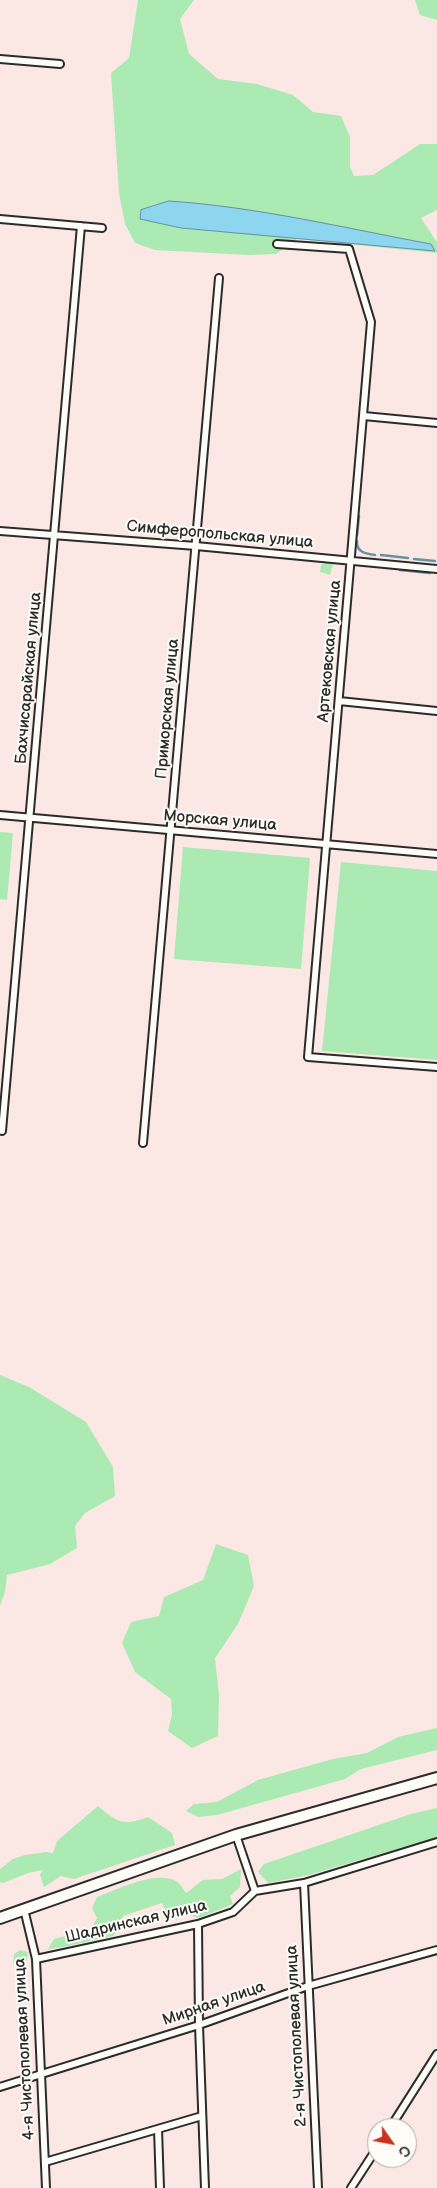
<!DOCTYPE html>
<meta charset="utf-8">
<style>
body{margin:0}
#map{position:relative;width:437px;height:2188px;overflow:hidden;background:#fbe8e4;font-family:"Balsamiq Sans",sans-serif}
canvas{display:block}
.north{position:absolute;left:367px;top:2118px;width:50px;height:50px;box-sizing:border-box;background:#fdfcf7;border:1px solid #a9a8a5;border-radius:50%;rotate:123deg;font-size:14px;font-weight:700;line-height:20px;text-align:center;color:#2b2b2b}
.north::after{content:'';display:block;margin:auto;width:18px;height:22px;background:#c8321e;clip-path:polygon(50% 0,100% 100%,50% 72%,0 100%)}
</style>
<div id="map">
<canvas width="437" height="2188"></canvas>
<div class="north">С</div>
</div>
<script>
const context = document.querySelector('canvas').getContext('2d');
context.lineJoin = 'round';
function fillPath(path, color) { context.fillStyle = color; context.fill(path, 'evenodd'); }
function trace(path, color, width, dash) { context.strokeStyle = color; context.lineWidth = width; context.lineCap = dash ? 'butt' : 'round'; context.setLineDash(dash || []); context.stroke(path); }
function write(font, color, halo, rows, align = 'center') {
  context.font = font + ' "Balsamiq Sans",sans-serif'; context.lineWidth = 4; context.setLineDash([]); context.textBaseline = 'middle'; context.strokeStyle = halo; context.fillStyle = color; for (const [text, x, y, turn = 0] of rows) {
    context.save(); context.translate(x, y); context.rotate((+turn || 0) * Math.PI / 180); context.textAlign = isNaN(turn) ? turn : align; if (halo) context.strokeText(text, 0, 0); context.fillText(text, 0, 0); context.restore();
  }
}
const green = new Path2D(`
 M138,0H194L180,19L189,54L218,79L257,84L293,95L313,112L341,116L350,137V167L354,176L373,175L420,144H437V210L421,218L437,242V253L297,239L276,254L248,255L155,250L135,243L125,224L119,193L111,73L129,58Z
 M415,0H437V20L420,15Z
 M325,563L333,564L330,575L320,572L321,565Z
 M0,832L13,833L7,900L0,899Z
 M183,847L310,858L301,969L174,959Z
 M341,862L437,871V1060L322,1051Z
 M0,1375L29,1387L86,1422L113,1467L115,1496L85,1513L75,1526L77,1548L50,1564L7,1575L5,1592L0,1606Z
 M216,1544L248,1555L254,1586L238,1624L215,1658L219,1695L218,1736L192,1748L168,1731L172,1715L171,1699L135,1672L122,1643L131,1622L159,1616L164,1597L203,1580Z
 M437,1728V1750L361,1769L345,1779L217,1815L198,1817L186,1811L194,1804L217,1802L258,1780L333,1759L367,1753L398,1737Z
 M98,1806C118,1823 122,1826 148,1817L172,1833L175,1845L74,1879L61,1876L44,1887L40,1875L43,1870L28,1873L3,1883L0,1882V1869L13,1859L25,1855L46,1852L53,1853L57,1841Z
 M437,1808V1837L309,1875L268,1883L258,1872L264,1864L411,1814Z
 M241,1869L240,1887L230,1896L233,1904L199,1918L189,1915L170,1920L162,1903L123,1916L122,1924L113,1936L63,1947L48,1949L54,1939L91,1929L97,1918L92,1908L97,1897C116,1890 155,1870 176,1881C180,1883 183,1889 186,1893L203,1880L222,1879Z
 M20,1950L28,1952L27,1960L21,1965L13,1964L14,1954Z`);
const water = new Path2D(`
 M169,201C258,207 344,228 431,244L435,251L181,228L140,219L141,210Z`);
const stream = new Path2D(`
 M357,535L359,516
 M357,541C356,552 366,554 375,555
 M381,555L408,558
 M414,559L435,561
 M400,570L430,573`);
const street = new Path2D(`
 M0,59L60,64
 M0,219L102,228
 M277,244L349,249L371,322L308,1057L437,1067
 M364,416L437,423
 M0,531L196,546L437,569
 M339,701L437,711
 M0,815L437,854
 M2,1131L81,226
 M143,1143L219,278
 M236,1835L255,1891
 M304,1883L318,2188
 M24,1909L36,1959L46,2188
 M198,1924L199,2025L205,2188
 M36,1959L198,1924L233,1912L255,1891L304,1883L437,1842
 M0,2087L199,2025L308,1986L437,1950
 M390,2128L437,2054
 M158,2129L160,2188
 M45,2162L202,2116
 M351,2188L377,2148`);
const primary = new Path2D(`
 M0,1918L236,1835L437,1778`);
const streetNames = [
 ["Симферопольская улица",220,535,5],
 ["Артековская улица",330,651,-85],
 ["Бахчисарайская улица",29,678,-85],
 ["Приморская улица",168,709,-85],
 ["Морская улица",220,821,5],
 ["Шадринская улица",136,1922,-13],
 ["Мирная улица",214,2004,-19],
 ["2-я Чистополевая улица",297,2036,-93],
 ["4-я Чистополевая улица",25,2049,-93]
];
fillPath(green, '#abeab2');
fillPath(water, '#8ed5f0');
trace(water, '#6691a1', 1);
trace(stream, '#6691a1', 2.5);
trace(street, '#2b2b2b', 10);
trace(primary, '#2b2b2b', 14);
trace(street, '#fdfcf7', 6);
trace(primary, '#fdfcf7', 10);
write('16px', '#2b2b2b', '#fdfcf7', streetNames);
</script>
